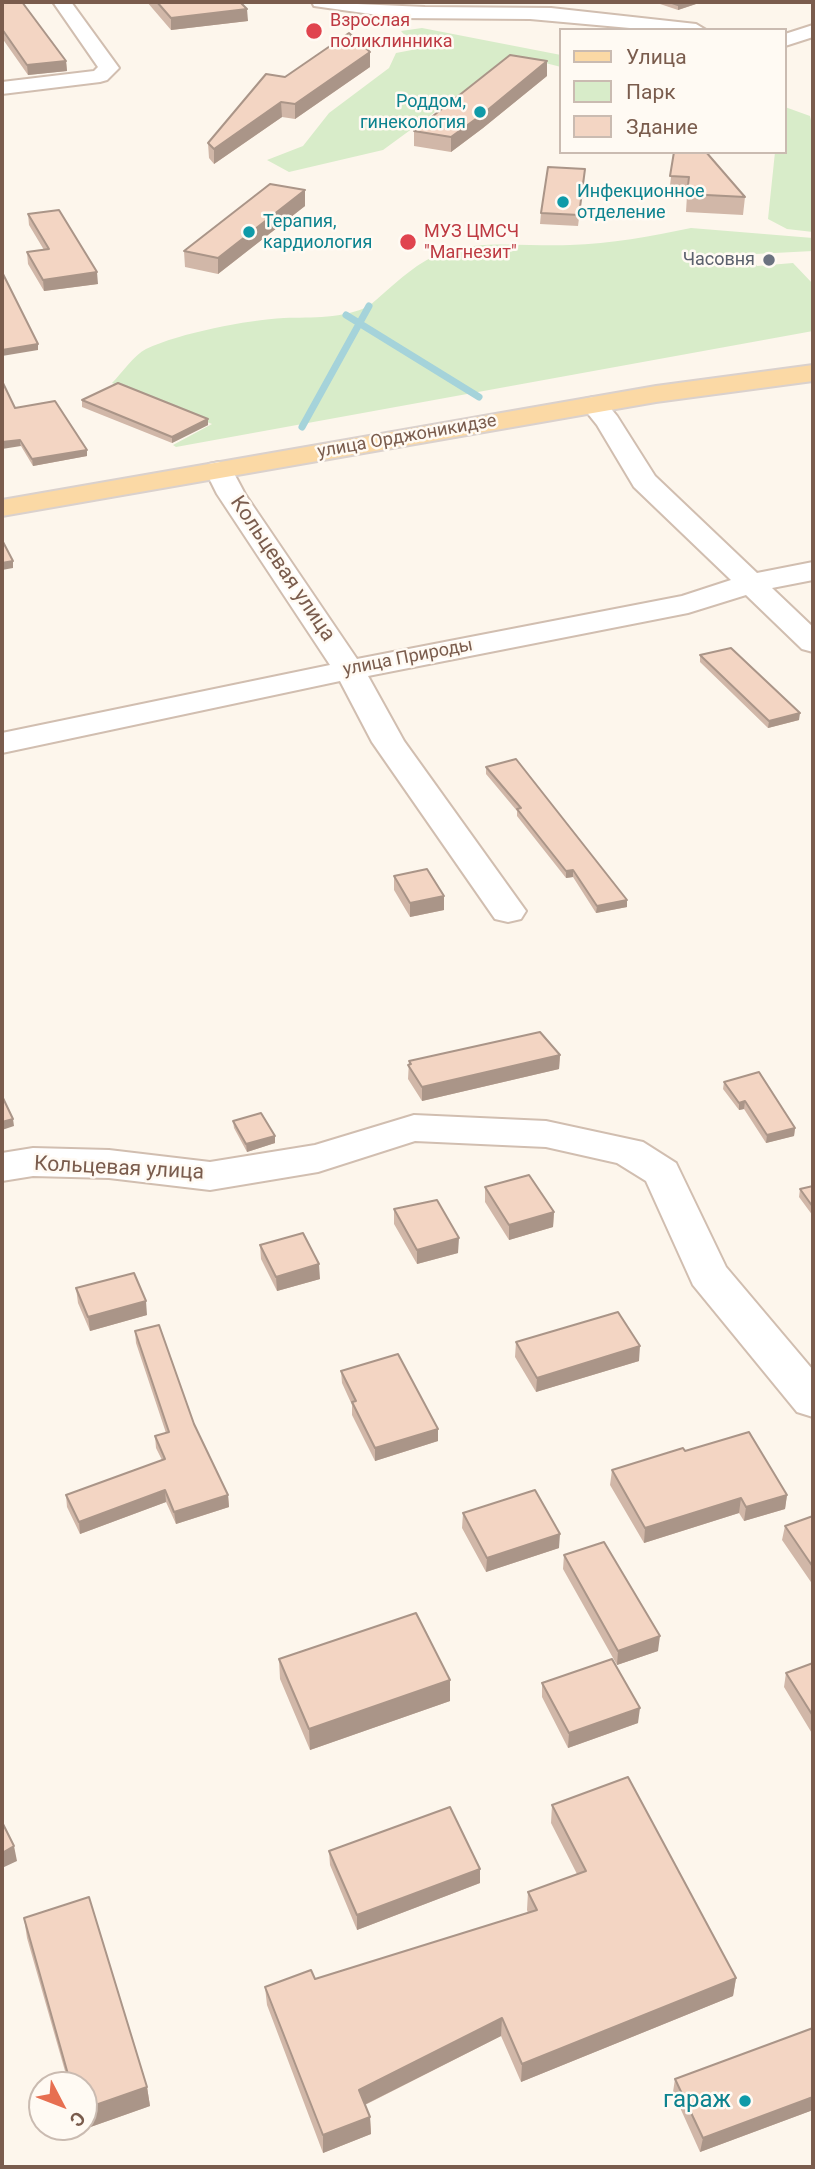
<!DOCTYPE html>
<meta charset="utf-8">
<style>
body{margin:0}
#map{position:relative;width:815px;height:2169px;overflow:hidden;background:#fdf6ec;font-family:Roboto,sans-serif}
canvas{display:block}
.frame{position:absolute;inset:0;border:4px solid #7a5c4d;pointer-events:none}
.legend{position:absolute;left:559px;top:28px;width:228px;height:126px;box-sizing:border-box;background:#fffaf3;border:2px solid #cabbb1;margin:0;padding:9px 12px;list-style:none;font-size:21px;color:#7a5c4d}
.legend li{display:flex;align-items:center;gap:14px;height:35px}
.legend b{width:35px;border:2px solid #cabbb1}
.north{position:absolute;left:28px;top:2071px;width:70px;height:70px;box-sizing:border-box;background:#fffaf3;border:2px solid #cabbb1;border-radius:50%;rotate:132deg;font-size:19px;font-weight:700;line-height:28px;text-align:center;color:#7a5c4d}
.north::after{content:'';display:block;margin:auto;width:24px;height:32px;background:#e76f51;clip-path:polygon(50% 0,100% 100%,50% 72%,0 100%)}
</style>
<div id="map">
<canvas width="815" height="2169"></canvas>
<div class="frame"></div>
<ul class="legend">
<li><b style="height:9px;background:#fbd9a5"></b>Улица</li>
<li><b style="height:19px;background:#d8ecc9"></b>Парк</li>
<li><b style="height:19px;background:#f3d5c3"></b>Здание</li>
</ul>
<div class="north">С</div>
</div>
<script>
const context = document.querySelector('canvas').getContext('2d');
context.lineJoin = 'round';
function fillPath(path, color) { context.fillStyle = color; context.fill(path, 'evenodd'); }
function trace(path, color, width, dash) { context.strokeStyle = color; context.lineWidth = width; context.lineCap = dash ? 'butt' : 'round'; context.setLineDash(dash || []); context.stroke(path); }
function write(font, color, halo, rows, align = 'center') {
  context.font = font + ' Roboto,sans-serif'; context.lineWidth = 5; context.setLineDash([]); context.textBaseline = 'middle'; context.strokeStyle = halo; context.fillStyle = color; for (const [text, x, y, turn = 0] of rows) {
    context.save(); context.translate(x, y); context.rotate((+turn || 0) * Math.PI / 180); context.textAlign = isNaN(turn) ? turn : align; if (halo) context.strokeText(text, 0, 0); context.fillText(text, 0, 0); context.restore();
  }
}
const green = new Path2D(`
 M422,28L561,55V67L526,58L506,60L383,150L289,172L267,160L303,146L329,113L389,68L396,53L417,49L401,31Z
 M785,107L810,116L813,129V232L787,229L768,219L775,152H785Z
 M691,228L813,238V251L755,254L750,257L757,266L793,263L813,284V331L176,447L173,445L212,424L112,383C122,373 134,355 146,349C180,333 247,320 284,318C312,317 343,319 369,306C391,288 414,263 442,253C480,239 529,247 570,245C611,244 651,236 691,228Z`);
const stream = new Path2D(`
 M346,315L479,397
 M302,427L369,306`);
const minor = new Path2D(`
 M312,2L425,7L551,8L696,24L706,30H652L530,19L399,18L314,6Z
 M813,25V37L785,46V34Z
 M594,397L603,399L617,416L655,476L757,573L813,562V580L772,588L813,627V652L802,649L746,595L688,613L368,676L404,741L526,911L521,919L508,922L495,919L372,742L340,681L2,753V733L330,665L217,494L205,470L209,464L219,462L229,464L245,494L357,659L682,596L731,580L634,487L597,425L581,405L585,399Z
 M414,1115L546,1121L643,1142L676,1163L726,1267L813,1370V1417L797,1412L693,1285L646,1181L617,1163L546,1147L415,1141L318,1172L210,1190L109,1178L33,1176L2,1181V1153L33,1148L109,1150L210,1162L315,1145Z`);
const tertiary = new Path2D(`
 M53,2H71L119,68L107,80L100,82L2,94V82L94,71L98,67Z`);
const primary = new Path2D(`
 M813,365V381L656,402L2,516V500L656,386Z`);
const wall = new Path2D(`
 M2,2L66,61L67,71L28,75L2,38Z
 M147,2H240L248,21L171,30Z
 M654,2H702L678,10Z
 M370,67L295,119L282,117L214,164L209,158L208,143L285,77Z
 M547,76L483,128L451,152L414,146V131Z
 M674,152L745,197L743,215L686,212L687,195L669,194Z
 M584,179L578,226L540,224L541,213Z
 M305,190V206L218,274L185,267L184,251Z
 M28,214L98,284L44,291L28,264L27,252L44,250L29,225Z
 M82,400L208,425L172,443L82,407Z
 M15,408L87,456L33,466L21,446Z
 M700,655L799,720L768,728L700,662Z
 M486,767L627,907L596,913L573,877L566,878L517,816V811L486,774Z
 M394,876L444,896V910L410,917L394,890Z
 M560,1055L559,1069L422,1101L408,1079L409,1061Z
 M724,1082L795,1128L794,1136L766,1143L744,1109L739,1110L723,1089Z
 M233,1121L275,1136V1143L247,1152L234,1128Z
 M813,1186V1216L799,1197L800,1189Z
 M485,1187L554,1212L553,1227L509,1240L485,1202Z
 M394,1209L458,1253L417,1264L394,1224Z
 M260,1245L320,1279L277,1291L261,1259Z
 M76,1288L147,1315L90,1331L78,1303Z
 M135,1331L194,1424L228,1495L229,1507L176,1524L166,1502L80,1534L67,1507L66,1495L162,1460L156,1448L155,1436L166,1433L136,1343Z
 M516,1342L639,1361L536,1392L515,1357Z
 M341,1371L438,1441L375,1461L352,1415V1405L342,1383Z
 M685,1451L787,1495L785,1509L744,1521L739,1513L644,1543L610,1485L612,1470Z
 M463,1513L559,1548L486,1572L462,1528Z
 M813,1516V1585L782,1540L785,1526Z
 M564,1555L658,1651L617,1665L563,1569Z
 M279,1659L450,1680V1701L310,1750L280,1679Z
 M813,1663V1735L784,1687L786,1673Z
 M542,1683L638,1723L568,1748L542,1697Z
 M552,1805L736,1978L733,1996L521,2082L501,2036L365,2105L370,2117L371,2134L323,2153L267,2005L265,1987L315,1979L528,1913L527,1910L528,1892L577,1874L551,1823Z
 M329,1851L480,1869V1883L357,1930L330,1865Z
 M24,1918L147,2087L150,2106L82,2130L81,2127H84V2085H69L27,1938Z
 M813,2028V2110L700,2152L673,2092L675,2079Z`);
const shadedWall = new Path2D(`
 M687,2H702L678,10V5Z
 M247,9L248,21L171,30V18Z
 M370,52V67L295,119V104Z
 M66,61L67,71L28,75L27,65Z
 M547,61V76L483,128L451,152V137Z
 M281,102L282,117L214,164V149Z
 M305,190V206L218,274V258Z
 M97,272L98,284L44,291L43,280Z
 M38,344V350L2,356V350Z
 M208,419V425L172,443V437Z
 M20,440L21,446L2,449V442Z
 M87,450V456L33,466L32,459Z
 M13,561V568L2,570V563Z
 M800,713L799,720L768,728L769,721Z
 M573,870V877L566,878V871Z
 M444,896V910L410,917V903Z
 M627,900V907L596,913L597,906Z
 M560,1055L559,1069L422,1101V1087Z
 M745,1101L744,1109L739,1110V1103Z
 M13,1119L14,1126L2,1130V1122Z
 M795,1128L794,1136L766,1143L767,1135Z
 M275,1136V1143L247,1152L246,1144Z
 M554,1212L553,1227L509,1240V1225Z
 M459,1238L458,1253L417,1264V1250Z
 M319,1264L320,1279L277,1291L276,1277Z
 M146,1301L147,1315L90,1331L88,1317Z
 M640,1346L639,1361L536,1392L537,1378Z
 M438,1429V1441L375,1461V1448Z
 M165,1490L166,1502L80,1534L79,1522Z
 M228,1495L229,1507L176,1524L174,1512Z
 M787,1495L785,1509L744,1521L746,1507Z
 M741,1498L739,1513L644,1543L645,1528Z
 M560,1534L559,1548L486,1572L487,1558Z
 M660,1636L658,1651L617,1665L618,1651Z
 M450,1680V1701L310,1750L309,1729Z
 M640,1708L638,1723L568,1748L569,1733Z
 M14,1846L17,1861L2,1868V1853Z
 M480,1869V1883L357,1930V1915Z
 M736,1978L733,1996L521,2082L522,2064Z
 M502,2018L501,2036L360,2107L359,2090Z
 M147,2087L150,2106L82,2130L81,2127H84V2109Z
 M813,2097V2110L700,2152L703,2138Z
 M370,2117L371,2134L323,2153V2135Z`);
const building = new Path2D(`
 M2,2H22L66,61L27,65L2,29Z
 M157,2H240L247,9L171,18Z
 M669,2H687L678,5Z
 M349,33L370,52L295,104L281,102L214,149L208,143L266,74L285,77Z
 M510,55L547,61L484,113L451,137L414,131Z
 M674,152H706L745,197L687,194L689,177L670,176Z
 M548,167L585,169L579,215L541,213Z
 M270,184L305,190L218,258L184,251Z
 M59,210L97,272L43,280L27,252L49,249L28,214Z
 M2,272L38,344L2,350Z
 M2,381L15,408L55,401L87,450L32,459L20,440L2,442Z
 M118,383L208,419L172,437L82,400Z
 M2,540L13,561L2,563Z
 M731,648L800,713L769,721L700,655Z
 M516,759L627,900L597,906L573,870L566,871L517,809L521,808L486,767Z
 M427,869L444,896L410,903L394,876Z
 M540,1032L560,1055L422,1087L408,1065L411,1064L409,1061Z
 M759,1072L795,1128L767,1135L745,1101L739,1103L724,1082Z
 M2,1096L13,1119L2,1122Z
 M261,1113L275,1136L246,1144L233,1121Z
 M529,1175L554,1212L509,1225L485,1187Z
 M813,1186V1207L800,1189Z
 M437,1200L459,1238L417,1250L394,1209Z
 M303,1233L319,1264L276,1277L260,1245Z
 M134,1273L146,1301L88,1317L76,1288Z
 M618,1312L640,1346L537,1378L516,1342Z
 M159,1325L194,1424L228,1495L174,1512L165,1490L79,1522L66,1495L165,1459L155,1436L169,1432L135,1331Z
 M398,1354L438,1429L375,1448L352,1402L356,1401L341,1371Z
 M749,1432L787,1495L746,1507L741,1498L645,1528L612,1470L683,1448L685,1451Z
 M535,1490L560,1534L487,1558L463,1513Z
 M813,1516V1567L785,1526Z
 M604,1542L660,1636L618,1651L564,1555Z
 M416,1613L450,1680L309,1729L279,1659Z
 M612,1659L640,1708L569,1733L542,1683Z
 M813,1663V1716L786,1673Z
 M628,1777L736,1978L522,2064L502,2018L359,2090L370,2117L323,2135L265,1987L311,1970L315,1979L537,1910L528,1892L586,1871L552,1805Z
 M450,1807L480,1869L357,1915L329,1851Z
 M2,1822L14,1846L2,1853Z
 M89,1897L147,2087L84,2109V2085H71L24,1918Z
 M813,2028V2097L703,2138L675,2079Z`);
const markers = [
 [314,31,9,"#e0444e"],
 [480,112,7,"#0f9aa8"],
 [563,202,7,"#0f9aa8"],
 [249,232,7,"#0f9aa8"],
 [408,242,9,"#e0444e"],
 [769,260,7,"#6b7280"],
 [745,2101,7,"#0f9aa8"]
];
const farHealthnames = [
 ["Взрослая",330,21],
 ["поликлинника",330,42],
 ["МУЗ ЦМСЧ",424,232],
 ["\"Магнезит\"",424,253]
];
const farCulturenames = [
 ["Роддом,",466,102,"right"],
 ["гинекология",466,123,"right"],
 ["Инфекционное",577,192],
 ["отделение",577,213],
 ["Терапия,",263,222],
 ["кардиология",263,243]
];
const farWorshipnames = [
 ["Часовня",755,260]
];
const farStreetnames = [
 ["улица Орджоникидзе",407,437,-10],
 ["улица Природы",408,658,-11]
];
const streetNames = [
 ["Кольцевая улица",282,569,56],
 ["Кольцевая улица",119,1169,3]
];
const nearCulturenames = [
 ["гараж",731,2101]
];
fillPath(green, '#d8ecc9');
trace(stream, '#a5d3da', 7);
trace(minor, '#d1beb0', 4);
trace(tertiary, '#d1beb0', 4);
trace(primary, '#dad1cd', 4);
fillPath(minor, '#fff');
fillPath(tertiary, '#fff');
fillPath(primary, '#fbd9a5');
fillPath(wall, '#d1b7a8');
fillPath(shadedWall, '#aa9588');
fillPath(building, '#f3d5c3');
trace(building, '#aa9588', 2);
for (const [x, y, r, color] of markers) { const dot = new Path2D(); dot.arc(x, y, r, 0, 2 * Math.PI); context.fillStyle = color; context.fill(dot); trace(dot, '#fffaf3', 2.5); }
write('18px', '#be3a42', '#fffaf3', farHealthnames, 'left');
write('18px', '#0d838f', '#fffaf3', farCulturenames, 'left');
write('18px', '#5b616d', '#fffaf3', farWorshipnames, 'right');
write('18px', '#7a5c4d', '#fffaf3', farStreetnames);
write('21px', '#7a5c4d', '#fffaf3', streetNames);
write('24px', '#0d838f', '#fffaf3', nearCulturenames, 'right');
</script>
